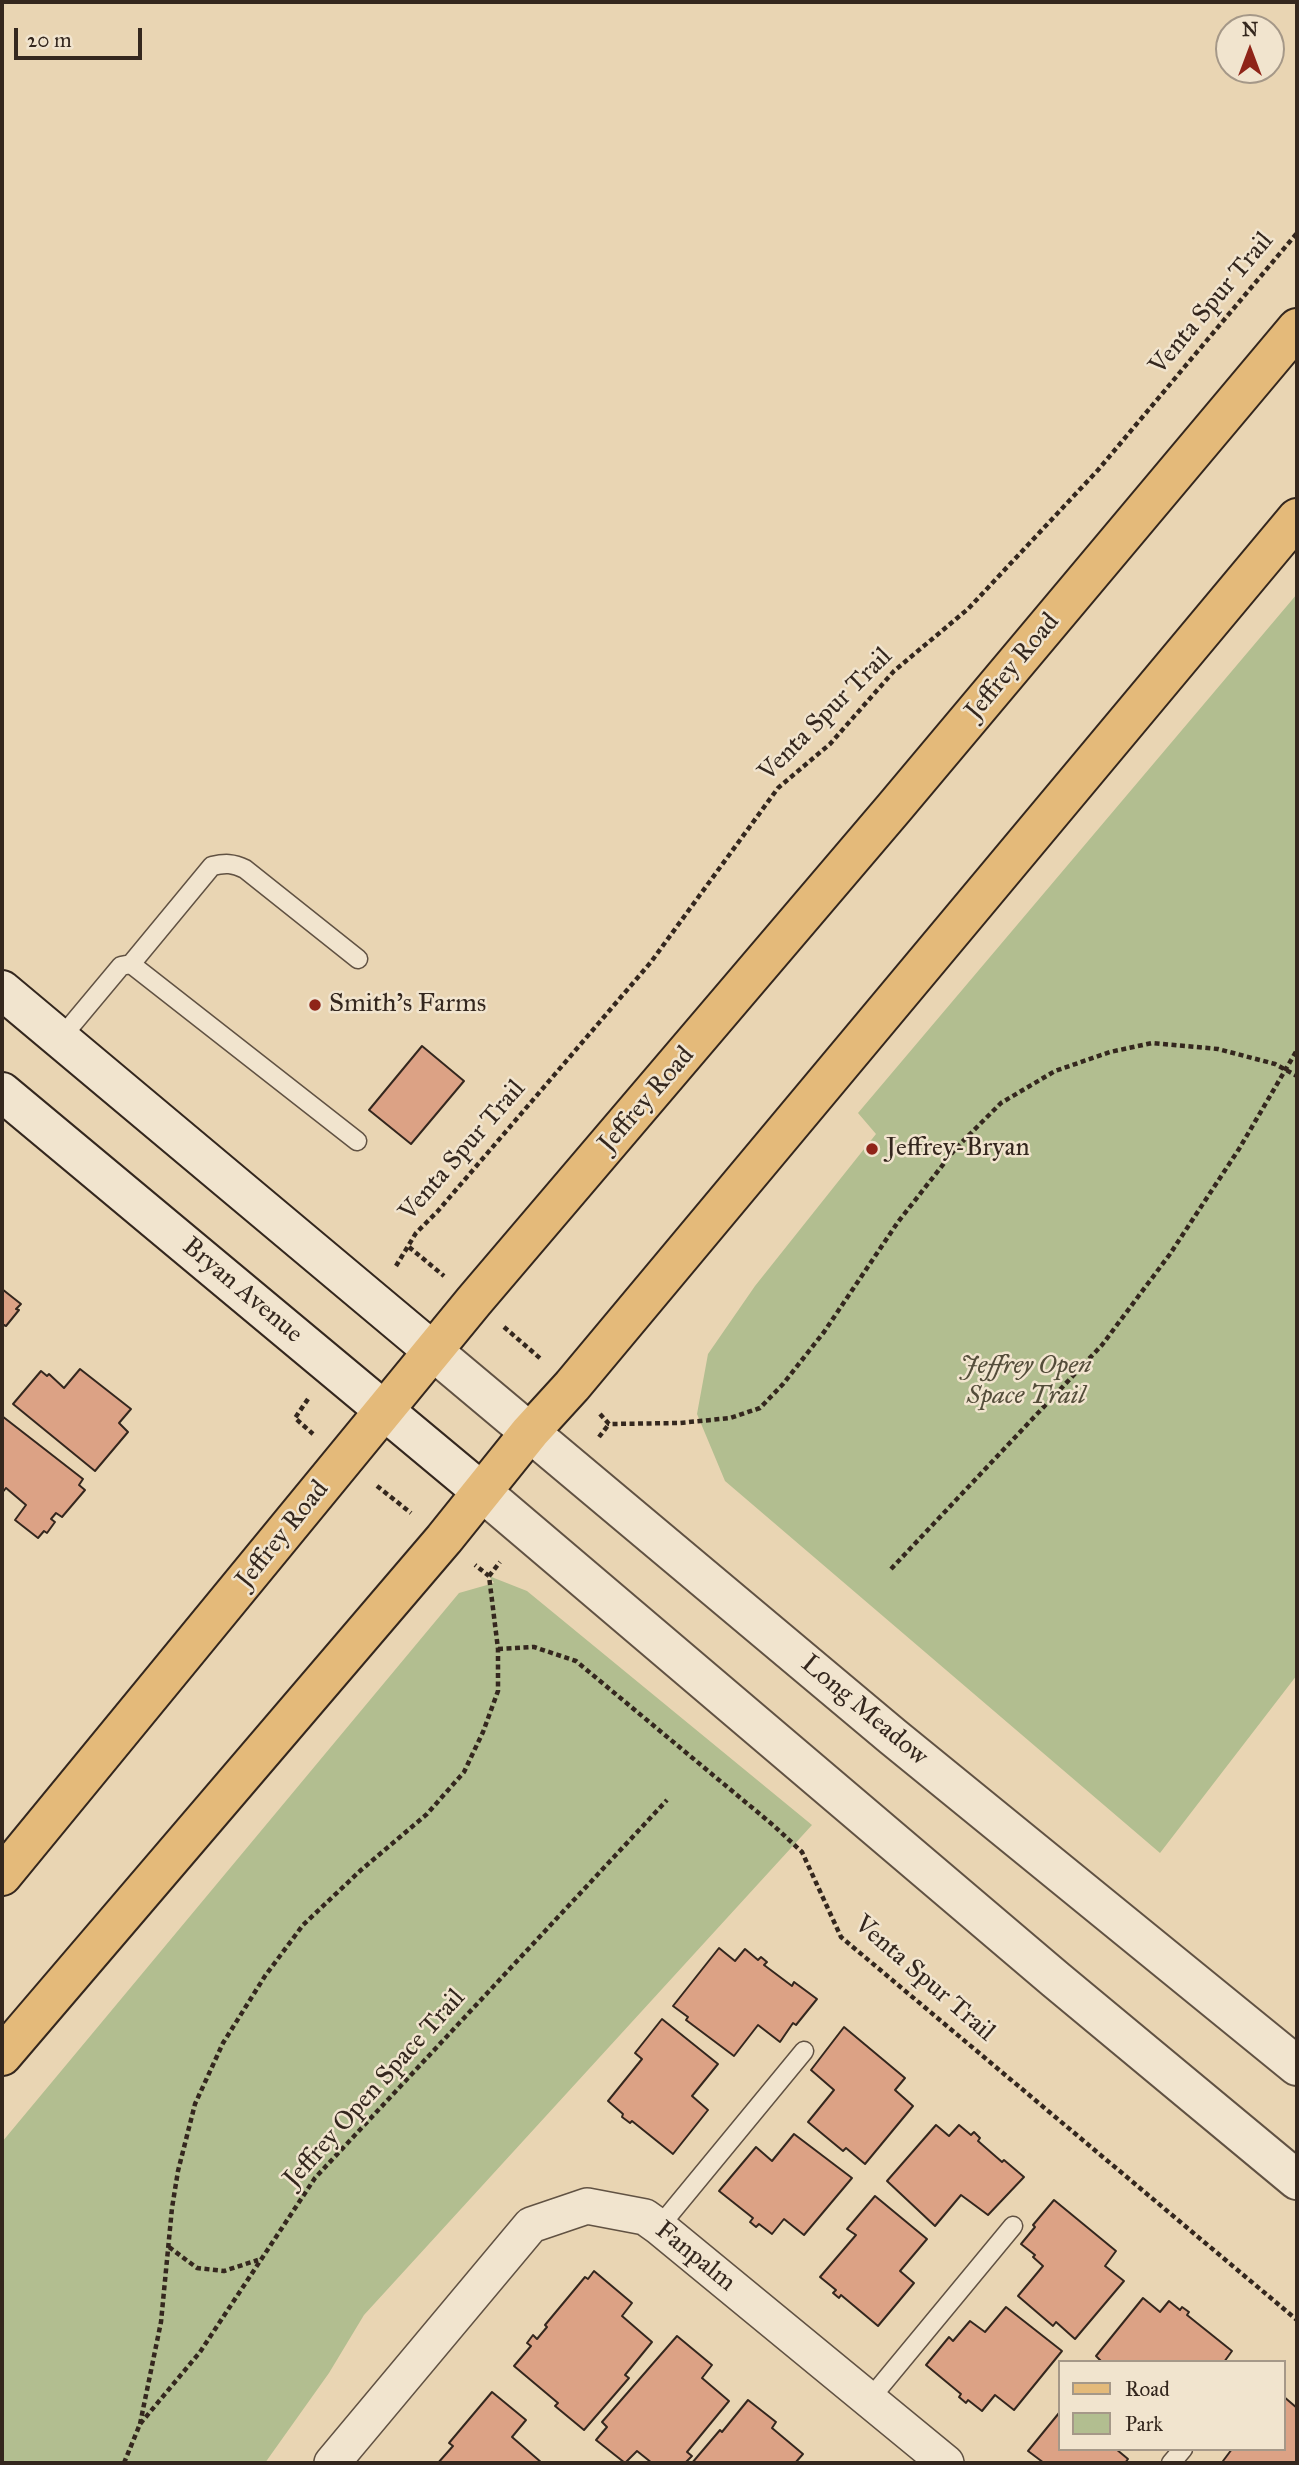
<!DOCTYPE html>
<style>
body{margin:0}
#map{position:relative;width:1299px;height:2465px;overflow:hidden;background:#e9d5b3;font-family:"IM FELL Great Primer",serif}
canvas{display:block}
.frame{position:absolute;inset:0;border:4px solid #34271e;pointer-events:none}
.legend{position:absolute;left:1058px;top:2360px;width:228px;height:91px;box-sizing:border-box;background:#f1e4ce;border:2px solid #a59888;margin:0;padding:9px 12px;list-style:none;font-size:21px;color:#34271e}
.legend li{display:flex;align-items:center;gap:14px;height:35px}
.legend b{width:35px;border:2px solid #a59888}
.north{position:absolute;left:1215px;top:14px;width:70px;height:70px;box-sizing:border-box;background:#f1e4ce;border:2px solid #a59888;border-radius:50%;rotate:0deg;font-size:19px;font-weight:700;line-height:28px;text-align:center;color:#34271e}
.north::after{content:'';display:block;margin:auto;width:24px;height:32px;background:#8f2418;clip-path:polygon(50% 0,100% 100%,50% 72%,0 100%)}
.scale{position:absolute;left:14px;top:28px;width:128px;height:32px;box-sizing:border-box;border:4px solid #34271e;border-top:0;padding-left:9px;font-size:21px;line-height:24px;white-space:nowrap;color:#34271e;-webkit-text-stroke:5px #f1e4ce;paint-order:stroke}
</style>
<div id="map">
<canvas width="1299" height="2465"></canvas>
<div class="frame"></div>
<ul class="legend">
<li><b style="height:9px;background:#e4ba7a"></b>Road</li>
<li><b style="height:19px;background:#b2be90"></b>Park</li>
</ul>
<div class="north">N</div>
<div class="scale">20 m</div>
</div>
<script>
const context = document.querySelector('canvas').getContext('2d');
context.lineJoin = 'round';
function fillPath(path, color) { context.fillStyle = color; context.fill(path, 'evenodd'); }
function trace(path, color, width, dash) { context.strokeStyle = color; context.lineWidth = width; context.lineCap = dash ? 'butt' : 'round'; context.setLineDash(dash || []); context.stroke(path); }
function write(font, color, halo, rows, align = 'center') {
  context.font = font + ' "IM FELL Great Primer",serif'; context.lineWidth = 5; context.setLineDash([]); context.textBaseline = 'middle'; context.strokeStyle = halo; context.fillStyle = color; for (const [text, x, y, turn = 0] of rows) {
    context.save(); context.translate(x, y); context.rotate((+turn || 0) * Math.PI / 180); context.textAlign = isNaN(turn) ? turn : align; if (halo) context.strokeText(text, 0, 0); context.fillText(text, 0, 0); context.restore();
  }
}
const green = new Path2D(`
 M1297,594V1675L1160,1853L725,1481L697,1414L708,1354L755,1286L876,1134L858,1113Z
 M489,1576L527,1591L812,1825L364,2315L329,2373L265,2463H2V2142L459,1593L494,1583Z`);
const building = new Path2D(`
 M422,1046L464,1081L411,1144L369,1110Z
 M2,1289L21,1304L16,1309L19,1310L6,1326L4,1325L2,1327Z
 M80,1369L131,1409L119,1423L128,1432L95,1471L13,1404L41,1371L47,1376L49,1374L64,1388Z
 M2,1416L83,1479L79,1485L85,1490L62,1517L56,1513L51,1519L55,1522L47,1533L44,1531L38,1538L15,1520L26,1505L6,1488L2,1493Z
 M719,1948L735,1961L745,1949L758,1960L761,1957L767,1962L764,1965L792,1986L794,1982L817,1999L796,2025L793,2023L780,2042L758,2025L734,2056L686,2020L688,2017L673,2006Z
 M662,2019L718,2064L692,2096L708,2110L673,2154L632,2121L630,2123L622,2117L623,2114L608,2101L642,2059L635,2053Z
 M844,2027L905,2078L895,2090L913,2106L865,2164L846,2148L843,2151L808,2122L834,2090L811,2070Z
 M936,2125L949,2136L959,2125L971,2135L974,2132L980,2138L978,2141L1002,2162L1004,2160L1024,2177L988,2215L961,2195L935,2226L887,2181Z
 M794,2134L852,2178L804,2235L784,2219L772,2234L759,2224L756,2227L750,2222L753,2218L719,2191L756,2147L772,2161Z
 M875,2196L927,2239L900,2271L914,2283L878,2326L841,2295L839,2298L833,2293L836,2290L820,2277L856,2235L847,2229Z
 M1054,2200L1116,2251L1105,2266L1124,2281L1075,2339L1056,2322L1053,2326L1018,2296L1043,2266L1033,2257L1035,2255L1021,2244L1035,2227L1033,2225Z
 M594,2271L632,2303L622,2316L652,2342L625,2375L629,2378L584,2430L555,2406L558,2403L514,2366L531,2346L527,2343L533,2335L537,2339L547,2327L545,2325L585,2277L588,2279Z
 M1143,2298L1160,2312L1169,2301L1180,2310L1182,2307L1189,2312L1187,2315L1232,2351L1224,2362H1102L1096,2356Z
 M1006,2307L1062,2351L1014,2410L995,2395L982,2411L968,2400L966,2403L959,2397L961,2394L926,2365L949,2337L953,2341L970,2321L985,2332Z
 M677,2336L712,2365L702,2378L729,2401L687,2452L692,2456L685,2463H652L637,2451L625,2463L596,2440L607,2427L602,2422Z
 M492,2392L526,2420L512,2437L542,2463H438L453,2446L449,2443Z
 M1283,2396L1297,2408V2463H1225L1223,2461L1232,2449H1283Z
 M748,2400L776,2422L772,2428L803,2454L796,2462L797,2463H692L720,2430L722,2432Z
 M1059,2413V2449H1116L1128,2459L1125,2463H1044L1028,2451Z`);
const path = new Path2D(`
 M409,1247L444,1276
 M396,1266L416,1233L437,1212L651,962L778,788L830,744L894,671L968,609L1098,470L1297,233
 M504,1327L542,1360
 M308,1399L295,1418L313,1434
 M600,1414L609,1424L680,1423L730,1418L760,1408L783,1384L824,1332L898,1222L956,1148L1001,1103L1055,1071L1110,1052L1152,1043L1218,1049L1275,1064L1297,1076
 M599,1437L609,1424
 M377,1486L411,1513
 M891,1569L1102,1345L1170,1254L1239,1149L1297,1050
 M489,1576L500,1562
 M498,1649L534,1647L576,1661L773,1825L802,1852L841,1937L1297,2320
 M169,2247L197,2268L224,2271L258,2260
 M140,2424L161,2322L172,2208L178,2171L195,2104L223,2043L265,1976L303,1925L361,1870L427,1814L464,1772L483,1732L498,1691V1649L489,1576L475,1565
 M124,2463L140,2424L200,2352L315,2178L667,1800`);
const service = new Path2D(`
 M131,964L212,866C225,863 233,863 245,869L358,959
 M60,1039L121,966L131,964L357,1141
 M659,2227L804,2051
 M869,2400L1013,2226
 M1171,2463L1183,2449`);
const minor = new Path2D(`
 M332,2463L531,2225L587,2206L645,2217L659,2227L946,2463`);
const tertiary = new Path2D(`
 M434,1352L892,1736L1297,2066
 M482,1492L1055,1979L1297,2180`);
const secondary = new Path2D(`
 M2,990L434,1352
 M2,1092L482,1492`);
const primary = new Path2D(`
 M2,1876L474,1301L894,808L1297,328
 M2,2056L444,1539L530,1432L572,1386L1297,518`);
const markers = [
 [315,1005,7,"#8f2418"],
 [872,1149,7,"#8f2418"]
];
const streetNames = [
 ["Venta Spur Trail",1212,304,-50],
 ["Jeffrey Road",1013,667,-50],
 ["Venta Spur Trail",826,715,-45],
 ["Jeffrey Road",647,1100,-49],
 ["Venta Spur Trail",463,1151,-49],
 ["Bryan Avenue",242,1291,40],
 ["Jeffrey Road",283,1535,-51],
 ["Long Meadow",864,1711,40],
 ["Venta Spur Trail",924,1979,41],
 ["Jeffrey Open Space Trail",375,2089,-48],
 ["Fanpalm",695,2257,39]
];
const poiNames = [
 ["Smith's Farms",329,1005],
 ["Jeffrey-Bryan",886,1149]
];
const parkNames = [
 ["Jeffrey Open",1026,1367],
 ["Space Trail",1026,1397]
];
fillPath(green, '#b2be90');
fillPath(building, '#dca285');
trace(building, '#34271e', 2);
trace(service, '#615243', 21);
trace(minor, '#615243', 38);
trace(tertiary, '#615243', 42);
trace(secondary, '#34271e', 42);
trace(primary, '#34271e', 42);
trace(path, '#34271e', 4.5, [5, 3.5]);
trace(service, '#f1e4ce', 18);
trace(minor, '#f1e4ce', 35);
trace(tertiary, '#f1e4ce', 38);
trace(secondary, '#f1e4ce', 38);
trace(primary, '#e4ba7a', 38);
for (const [x, y, r, color] of markers) { const dot = new Path2D(); dot.arc(x, y, r, 0, 2 * Math.PI); context.fillStyle = color; context.fill(dot); trace(dot, '#f1e4ce', 2.5); }
write('26px', '#34271e', '#f1e4ce', streetNames);
write('26px', '#34271e', '#f1e4ce', poiNames, 'left');
write('italic 26px', '#544d3a', '#f1e4ce', parkNames);
</script>
